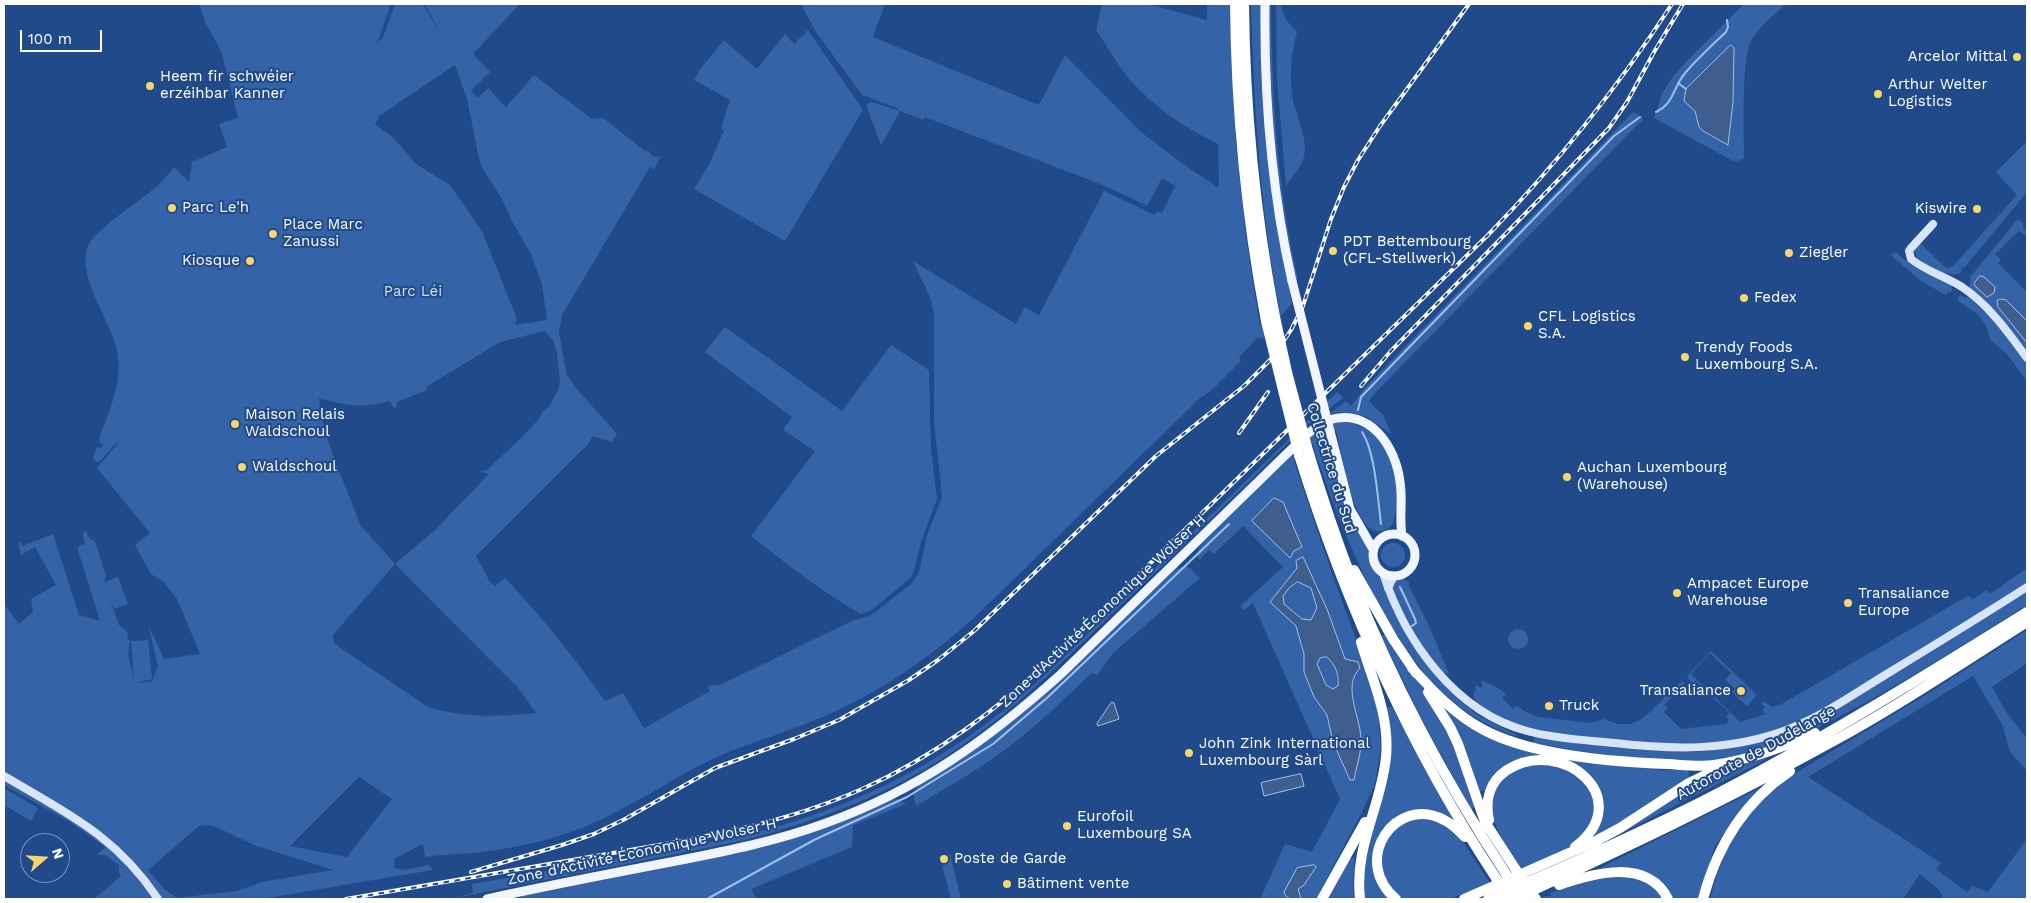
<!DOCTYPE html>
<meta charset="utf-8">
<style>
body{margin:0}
#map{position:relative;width:2031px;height:903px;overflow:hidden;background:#214a8a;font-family:"Work Sans",sans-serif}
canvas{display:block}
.frame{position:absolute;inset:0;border:5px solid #fff;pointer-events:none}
.north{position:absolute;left:20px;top:833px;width:50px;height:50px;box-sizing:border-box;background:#214a8a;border:1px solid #7a92b9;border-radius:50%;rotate:71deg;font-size:14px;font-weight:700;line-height:20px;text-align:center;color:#fff}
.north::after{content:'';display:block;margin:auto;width:18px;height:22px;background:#f8d66e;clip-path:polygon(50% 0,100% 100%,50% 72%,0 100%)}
.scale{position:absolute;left:20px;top:30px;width:82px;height:22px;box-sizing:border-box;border:2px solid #fff;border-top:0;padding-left:6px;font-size:15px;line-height:18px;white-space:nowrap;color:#fff;-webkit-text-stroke:4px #214a8a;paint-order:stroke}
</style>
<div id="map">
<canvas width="2031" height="903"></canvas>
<div class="frame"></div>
<div class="north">N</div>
<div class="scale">100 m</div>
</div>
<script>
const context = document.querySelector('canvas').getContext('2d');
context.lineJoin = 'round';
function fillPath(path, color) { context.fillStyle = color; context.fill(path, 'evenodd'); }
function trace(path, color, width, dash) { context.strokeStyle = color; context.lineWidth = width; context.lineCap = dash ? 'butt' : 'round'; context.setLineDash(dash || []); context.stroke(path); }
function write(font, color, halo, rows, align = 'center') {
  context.font = font + ' "Work Sans",sans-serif'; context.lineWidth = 4; context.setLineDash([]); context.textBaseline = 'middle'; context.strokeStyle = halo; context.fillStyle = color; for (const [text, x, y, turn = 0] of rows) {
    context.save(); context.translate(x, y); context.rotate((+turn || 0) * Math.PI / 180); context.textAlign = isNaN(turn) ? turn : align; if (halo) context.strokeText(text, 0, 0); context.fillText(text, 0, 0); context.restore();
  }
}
const green = new Path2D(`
 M199,4H391L379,38L374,46L383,37L395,4H423L442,37L425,4H520L473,54L490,72L471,91L478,98L488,88L506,107L534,75L592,119L603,118L645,151L648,150C650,156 655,158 661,156L654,169L650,167L562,315L559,332L566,373L575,387L617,434L612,442L593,436L588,444L476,556L490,582L495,586L505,578C542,617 574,657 605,701L623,693L644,728L710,691L708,686L720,685L854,620L870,616L911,584L919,573L927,535L942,497L934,422V314L930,297L913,261L1016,324L1025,307L1039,315L1104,191L1155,215L1157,211L1162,213L1175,186L1162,178L1147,206L1116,191L1095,182L925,117L924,120L900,111L881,145L866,105L871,102L897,110L899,109L862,95L816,32L801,4H885L873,37L1039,105L1065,55L1141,132L1183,164L1219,188L1218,144C1185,128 1156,109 1131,81C1118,66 1107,46 1096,30L1102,4H1148L1207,20V4H1230L1236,145L1246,237L1260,326L1279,307C1260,207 1254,106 1251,4H1261L1267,156L1274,207L1292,303L1263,338H1257L1239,357L1241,361L1211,391L1200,398L976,616C931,657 882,691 825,716C793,730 758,740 726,753C681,772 642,801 598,821C561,838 522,847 481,852C463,854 444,854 425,857L423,844L394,859L395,868L404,870L429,865L433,870L261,899H94L121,876L119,872V865L105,855H97L105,847L70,822L4,785V604L19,624L33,612L31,599L56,585L35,547L21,555L18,542L20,541L22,546L53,534L79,615L100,621L77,547L85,544L83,536L85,530L90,539L95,541L106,576L104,582L118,577L128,604L114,609L108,594L119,625L128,633L127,639L130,640L128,654L134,679L131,641L148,640L152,679L135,683L152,681L158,666L148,624L164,659L200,654L177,599L164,582L151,574L135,545L150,533L97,468L118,443H116L99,462H96L93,458L97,447L102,448L103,444L99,443L100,439H102L99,438C110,410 123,381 117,350C111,321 75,274 88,246C93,235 105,227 114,219C134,203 159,189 174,167L189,182L192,162L227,147L219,124L238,118L222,53L206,24ZM455,65L467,99L479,159L482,168L501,197L512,221L531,254L542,284L547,320L515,325L517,319L482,231L450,185L416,164L392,136L375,125L379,116ZM545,331L553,340L557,354L560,382L558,390L548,408L542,412L539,419L521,438L487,470L478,471L489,474L435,530L395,564L361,526L358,519C345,483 322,436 319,398C342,405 366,409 389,401L394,408L397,407V402L427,390L426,387L500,342ZM395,564L519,689L536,713C500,717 463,718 428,707L339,647L334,643L333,635ZM359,777L392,799L347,857L290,846ZM207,825L216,827L254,845L333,870L262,882L237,891L177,898L164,889L148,870L199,826Z
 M1269,4H1271C1272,97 1277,188 1298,279L1295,280C1275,189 1270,97 1269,4Z
 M1276,4H1280L1286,20L1297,32C1291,54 1289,77 1293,100C1297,118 1308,138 1304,157C1301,168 1292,176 1286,186L1277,79Z
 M1744,4H1786C1774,15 1759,27 1751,41C1741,60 1744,132 1744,158L1735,162L1654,118L1662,94L1672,78L1683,65ZM1733,46L1734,48L1733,102L1727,144C1705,133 1702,136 1695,111Z
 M808,30L863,110L785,241L694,189L710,163L724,130L721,128L730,100L694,80L700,69L724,40L757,69L785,34L794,44Z
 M1633,112L1642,117L1643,121L1639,123L1374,394L1369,401L1384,416L1391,434L1365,416L1341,412L1329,414L1346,401L1351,406L1363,390Z
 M2027,141V192L1964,268L1962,267L1961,273C1948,279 1929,265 1917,258L1914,249L1918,245L1921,244L1947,269L1954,265L2017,195L1996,172Z
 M2020,220L2023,223V227L2027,232V236L2019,231L1995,254L2001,260L1998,263L2027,292V353L1997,313L1969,288L1971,276L2016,221Z
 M1895,252L1909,263L1951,285L1952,290L1950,293L1948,292L1946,295L1921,281L1891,255Z
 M1960,295L1966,298L1967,296L1993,319L2027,365V381L2006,353L1991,341L1986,326L1979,315L1957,300Z
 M725,327L842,411L891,345L929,370L931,449L937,499L921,542L914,571L910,578L871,611L861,614C822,592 787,564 751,536L815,451L783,430L792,417L705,352Z
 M1337,392L1343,398L1311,422L1287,444C1231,500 1174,555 1116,610C1056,669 995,729 922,771C866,803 807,823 746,840L450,899L473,893L472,884L708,843C809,824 904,785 986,724C1043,681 1093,628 1144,579C1208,517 1273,455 1337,392Z
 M1342,422C1392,425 1406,486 1392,526C1387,529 1382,533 1375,531C1352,524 1341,451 1336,430L1327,432L1347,510L1370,549L1372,563L1379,572L1393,611L1405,633L1421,655L1461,701L1479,716L1517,735L1515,736C1482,725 1455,707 1432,681L1430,682L1393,630L1369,587L1338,517L1312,443L1294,461L1331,571L1368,672L1378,710L1381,747L1375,784L1361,814L1316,899H1301L1298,889L1316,868L1285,896L1289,899H1260L1285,844L1312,852L1340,799L1253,603L1244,610L1240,606L1283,567L1243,526L1214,554L1209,550L1199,560L1197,556L1199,547L1292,454L1317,431L1332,424ZM1303,557L1327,609L1345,660L1358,662L1351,686L1361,743L1350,780L1333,742L1327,715L1314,697L1304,672V654L1296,626L1270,602L1297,568Z
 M1381 555a12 12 0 1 1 24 0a12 12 0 1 1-24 0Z
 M1186,566L1190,568L1200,578L1113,653L1097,675L1092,673C1064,699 1037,726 1006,749C978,770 946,788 916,806L913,794L920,784L964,757L1024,712L1063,677L1176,569Z
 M2027,568V584L1829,706C1801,722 1772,732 1740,739C1732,741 1723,744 1714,744C1682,747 1463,739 1474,690L1476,691L1477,690L1475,688L1477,685L1481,688L1483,685L1480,682L1483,681C1492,685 1498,687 1506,694L1502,698L1513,709L1517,705L1524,711L1538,717L1591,723L1604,719L1618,724H1630L1640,720L1649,713L1679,683L1683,682L1685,683L1664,705L1668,708L1664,712L1681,729L1725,724L1729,721L1726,717L1729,713L1696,681L1692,683L1687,676L1711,651L1757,695L1747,706L1732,692L1735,689L1725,680L1731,673L1710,653L1691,674L1740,722L1766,714L1762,710L1765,707L1761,703L1763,701L1772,707L1780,705L1966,597L1969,596L1973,599L1987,590L1990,594Z
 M1400,577L1409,582V586L1430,628L1449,674C1429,670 1400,606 1392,588L1395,578Z
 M1299,582L1311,588L1317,609L1311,620H1302L1284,604L1283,596L1289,588Z
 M2027,591V605C1968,642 1910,679 1848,712C1810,732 1769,754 1725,759C1664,766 1594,754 1533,743L1535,736L1646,750L1696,752L1735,747L1791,731Z
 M1508 639a10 10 0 1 1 20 0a10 10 0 1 1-20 0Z
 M2027,630V663L1992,687L2006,712L2025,736L2027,734V771L2010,752L2002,724L1973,676L1808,777L1941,863L1936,869L1967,892L1972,886L1988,892L2027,839V899H1944L1939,890L1920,874L1903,899H1710L1715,880L1729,843L1753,807L1792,775L1924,696Z
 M1386,634L1442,717L1456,746L1476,806L1471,809L1423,722L1381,636Z
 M1327,657C1336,666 1338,674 1338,686L1333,689L1326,685L1317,664L1320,658Z
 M1446,706L1548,756L1513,763L1489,789L1478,792L1443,708Z
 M1392,707L1455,822L1441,815L1391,824L1373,869L1378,886L1391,899H1364V856L1388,773L1385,708Z
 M1558,756L1661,770L1688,769L1689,778L1703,779L1765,758V760L1604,842L1594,833L1599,825L1602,814L1579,768Z
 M1528,765C1543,765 1557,764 1570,771C1598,785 1603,822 1578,841C1565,852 1538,861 1522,868C1516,864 1511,854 1507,847C1484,811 1484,782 1528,765Z
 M1762,787L1739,813L1715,846L1698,899H1673L1656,879L1594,871Z
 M4,788L38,808L31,821L4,805Z
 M897,799L906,804L853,825L852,847L751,889L757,899H732L731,898L728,899H522V896L748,850L890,800Z
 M1421,818L1435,819L1458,834L1490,883L1450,899H1403C1380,886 1373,847 1396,829C1403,823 1412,821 1421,818Z
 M950,854L961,899H951L942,865L948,863L946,855Z
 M1349,858H1355L1353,889L1354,899H1328Z
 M1627,875L1650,884L1663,899H1543L1542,897L1551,896L1550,893L1591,879Z`);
const water = new Path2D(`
 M1731,45L1734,48L1733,102L1728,145L1703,131L1699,127L1695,111L1684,101L1686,89Z
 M1980,276L1984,277L1995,287L1994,293L1987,297L1976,287L1974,284Z
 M2000,299L2006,300L2027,321V343L1998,307L1997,301Z
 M1274,498L1283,502L1302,547L1294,551L1290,558L1252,521Z
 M1303,557L1327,609L1345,659L1358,662L1360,668C1341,687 1362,719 1361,742C1361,754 1356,768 1354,780H1350L1333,742L1327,715L1314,697L1304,672V654L1296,626L1270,602L1297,568L1296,561ZM1298,582L1311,588L1317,608L1311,620L1302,619L1284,604L1283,596L1289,588ZM1327,657C1336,666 1339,674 1338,686L1333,689L1326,685L1317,664L1320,658Z
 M1112,702L1114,703L1119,719L1098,726L1097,724Z
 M1301,774L1304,786L1264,796L1261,783Z
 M1314,865L1316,867L1304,885L1298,889L1301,899C1293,899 1286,900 1284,892L1297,868Z`);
const stream = new Path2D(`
 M1678,83L1686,89
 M1656,112C1675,103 1672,88 1686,72C1698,58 1712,45 1726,32L1728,27L1727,20
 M1358,410L1361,397L1614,136L1640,117
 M1362,432C1375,451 1378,500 1381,524
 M1400,587L1415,619L1416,623L1412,626
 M707,899L814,840L907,797L993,744L1048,697L1229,524`);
const secondary = new Path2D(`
 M1933,224L1911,248L1909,251L1911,259C1926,271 1946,277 1962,287C1989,305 2008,332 2027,358
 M1383,573C1405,641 1455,712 1527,731C1556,739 1586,740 1615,743C1675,750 1732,751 1789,729C1825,715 1857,692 1890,672C1936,644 1982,616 2027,587
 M1388,588L1394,576
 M4,776C67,813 116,836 158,899`);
const primary = new Path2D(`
 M1265,4C1264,97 1271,189 1292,281
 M1330,431L1350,509L1373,549
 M1373 555a21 21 0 1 1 42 0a21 21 0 1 1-42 0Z
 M487,899C550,885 613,873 676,861C727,851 777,841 826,823C918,790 989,739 1061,674L1306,435C1314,429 1321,423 1329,420C1370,407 1396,447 1400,482C1403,500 1399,517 1402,536`);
const highway = new Path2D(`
 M1235,4C1236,110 1246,216 1266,321
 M1244,4C1245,107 1255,211 1274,312
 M1307,447C1321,493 1336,540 1354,584C1394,686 1446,782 1506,874
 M1299,455C1346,606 1409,746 1496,878
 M1354,570L1393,639L1416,673
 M1412,668C1433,691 1455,715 1484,730C1533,756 1613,762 1669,764C1684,765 1700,767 1714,765C1752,759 1781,748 1815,733
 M1428,692L1450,727L1458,744L1485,822L1516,870
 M1489,820C1485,801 1489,782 1507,770C1562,735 1638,799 1575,847
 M1559,885C1594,873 1647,858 1668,899
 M1322,899L1365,822
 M1360,899C1354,845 1381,808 1386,757C1390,716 1372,679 1361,642
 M1396,899C1350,860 1396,794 1444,820C1453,824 1459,831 1465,837
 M1464,899L1594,842L1620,828L1689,783L1722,767
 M1488,899C1560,869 1631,837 1701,802C1813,745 1921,678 2027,612
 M1514,899C1621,850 1727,800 1830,743C1898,706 1962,663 2027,622
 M1703,899C1717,846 1744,802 1790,771`);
const rail = new Path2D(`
 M1361,386L1390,352L1609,128L1627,102L1654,52L1683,4
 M1239,433L1268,392
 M471,872L562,845L594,834L625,819L715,768L794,739L839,720L909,680L938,660L974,631L1156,456L1244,386L1273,357L1291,330L1303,306L1331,219L1344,187L1358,160L1380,126L1469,4
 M346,899C431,885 516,870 601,855C690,840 779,826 862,789C936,756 999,708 1058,653L1488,235C1557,164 1618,87 1672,4`);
const primaryBridge = new Path2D(`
 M1292,281L1330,431`);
const highwayBridge = new Path2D(`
 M1274,312L1287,372L1307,447
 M1266,321L1299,455
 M1516,870L1536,899
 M1506,874L1523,899
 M1496,878L1510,899`);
const markers = [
 [2017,57,5,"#f8d66e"],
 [150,86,5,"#f8d66e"],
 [1878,94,5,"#f8d66e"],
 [172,208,5,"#f8d66e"],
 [1977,209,5,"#f8d66e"],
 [273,234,5,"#f8d66e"],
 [1333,251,5,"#f8d66e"],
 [1789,253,5,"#f8d66e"],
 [250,261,5,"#f8d66e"],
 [1744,298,5,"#f8d66e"],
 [1528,326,5,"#f8d66e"],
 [1685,357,5,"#f8d66e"],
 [235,424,5,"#f8d66e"],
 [242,467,5,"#f8d66e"],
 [1567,477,5,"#f8d66e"],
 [1677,593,5,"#f8d66e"],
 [1848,603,5,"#f8d66e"],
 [1741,691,5,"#f8d66e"],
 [1549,706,5,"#f8d66e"],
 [1189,753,5,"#f8d66e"],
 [1067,826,5,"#f8d66e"],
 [944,859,5,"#f8d66e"],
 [1007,884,5,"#f8d66e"]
];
const poiNames = [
 ["Arcelor Mittal",2007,57,"right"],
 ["Heem fir schwéier",160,77],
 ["erzéihbar Kanner",160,94],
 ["Arthur Welter",1888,85],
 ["Logistics",1888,102],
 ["Parc Le'h",182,208],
 ["Kiswire",1967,209,"right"],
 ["Place Marc",283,225],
 ["Zanussi",283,242],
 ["PDT Bettembourg",1343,242],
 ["(CFL-Stellwerk)",1343,259],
 ["Ziegler",1799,253],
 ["Kiosque",240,261,"right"],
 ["Fedex",1754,298],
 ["CFL Logistics",1538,317],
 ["S.A.",1538,334],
 ["Trendy Foods",1695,348],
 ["Luxembourg S.A.",1695,365],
 ["Maison Relais",245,415],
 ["Waldschoul",245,432],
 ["Waldschoul",252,467],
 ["Auchan Luxembourg",1577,468],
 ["(Warehouse)",1577,485],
 ["Ampacet Europe",1687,584],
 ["Warehouse",1687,601],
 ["Transaliance",1858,594],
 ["Europe",1858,611],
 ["Transaliance",1731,691,"right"],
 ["Truck",1559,706],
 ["John Zink International",1199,744],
 ["Luxembourg Sàrl",1199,761],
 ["Eurofoil",1077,817],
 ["Luxembourg SA",1077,834],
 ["Poste de Garde",954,859],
 ["Bâtiment vente",1017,884]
];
const parkNames = [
 ["Parc Léi",413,292]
];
const streetNames = [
 ["Collectrice du Sud",1331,468,73],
 ["Zone d'Activité Économique Wolser H",1103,611,-43],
 ["Autoroute de Dudelange",1756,753,-29],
 ["Zone d'Activité Économique Wolser H",642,852,-12]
];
fillPath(green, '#3463a7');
fillPath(water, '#405e8d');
trace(water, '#a0c0ec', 1);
trace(stream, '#a0c0ec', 2);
trace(secondary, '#d8e5f8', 8);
trace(primary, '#f1f6fe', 9);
trace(highway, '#fff', 10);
trace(rail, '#fff', 4);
trace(rail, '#214a8a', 2, [5.5]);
trace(primaryBridge, '#f1f6fe', 9);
trace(highwayBridge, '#fff', 10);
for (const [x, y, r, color] of markers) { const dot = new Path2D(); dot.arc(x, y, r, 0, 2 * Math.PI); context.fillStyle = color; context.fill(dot); trace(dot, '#214a8a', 2); }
write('15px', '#fff', '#214a8a', poiNames, 'left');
write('15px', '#d1e1f8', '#214a8a', parkNames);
write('15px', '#fff', '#214a8a', streetNames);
</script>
